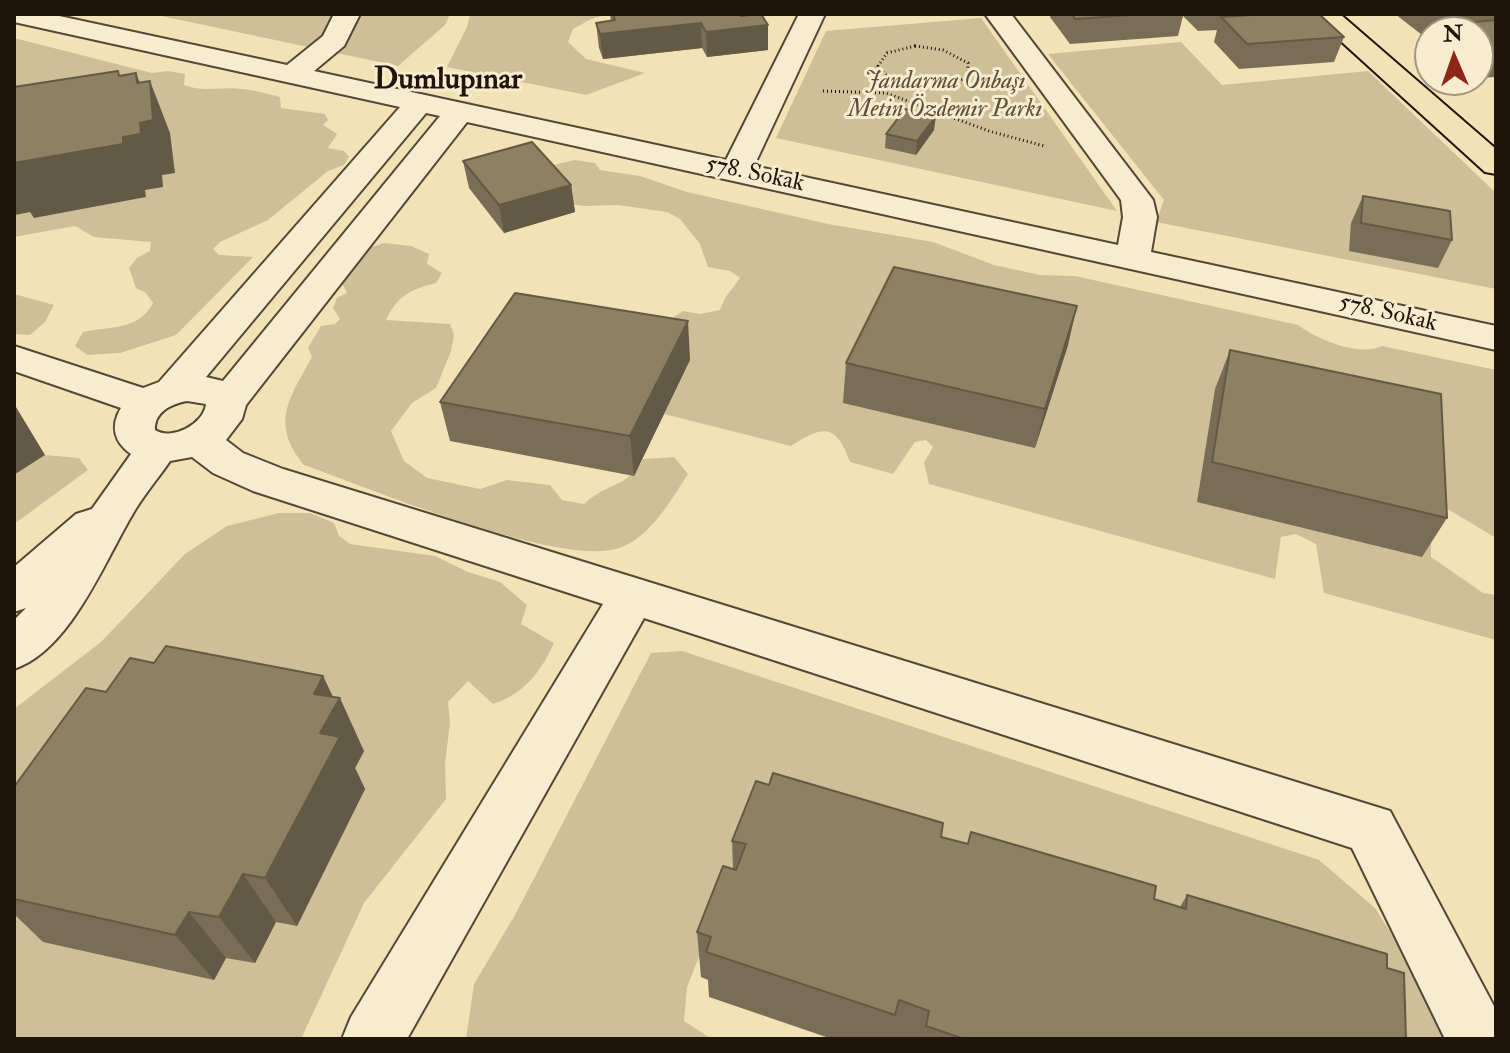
<!DOCTYPE html>
<meta charset="utf-8">
<style>
body{margin:0}
#map{position:relative;width:1510px;height:1053px;overflow:hidden;background:#f2e2b5;font-family:"IM FELL Double Pica",serif}
canvas{display:block}
.frame{position:absolute;inset:0;border:16px solid #1f150b;pointer-events:none}
.north{position:absolute;left:1414px;top:16px;width:80px;height:80px;box-sizing:border-box;background:#f7eccf;border:2px solid #a19681;border-radius:50%;rotate:358deg;font-size:22px;font-weight:700;line-height:32px;text-align:center;color:#1f150b}
.north::after{content:'';display:block;margin:auto;width:28px;height:36px;background:#8f2418;clip-path:polygon(50% 0,100% 100%,50% 72%,0 100%)}
</style>
<div id="map">
<canvas width="1510" height="1053"></canvas>
<div class="frame"></div>
<div class="north">N</div>
</div>
<script>
const context = document.querySelector('canvas').getContext('2d');
context.lineJoin = 'round';
function fillPath(path, color) { context.fillStyle = color; context.fill(path, 'evenodd'); }
function trace(path, color, width, dash) { context.strokeStyle = color; context.lineWidth = width; context.lineCap = dash ? 'butt' : 'round'; context.setLineDash(dash || []); context.stroke(path); }
function write(font, color, halo, rows, align = 'center') {
  context.font = font + ' "IM FELL Double Pica",serif'; context.lineWidth = 6; context.setLineDash([]); context.textBaseline = 'middle'; context.strokeStyle = halo; context.fillStyle = color; for (const [text, x, y, turn = 0] of rows) {
    context.save(); context.translate(x, y); context.rotate((+turn || 0) * Math.PI / 180); context.textAlign = isNaN(turn) ? turn : align; if (halo) context.strokeText(text, 0, 0); context.fillText(text, 0, 0); context.restore();
  }
}
const green = new Path2D(`
 M152,14H450L445,25L398,66Z
 M470,14H609L591,19L573,29L568,42L586,59L645,73L586,95L447,67L467,27Z
 M981,18L1117,211L776,138L826,31Z
 M14,38L152,73L168,71L185,74L184,85C205,93 221,86 242,89C255,90 268,94 280,97L281,108L325,114L328,120L323,125L337,134L328,148L344,151L349,157L344,165L328,171L268,220L220,242L213,249L219,255L253,257L176,335L120,353L87,355L75,346L83,332C109,326 139,331 153,303L146,293L136,288L129,268L137,258L150,251L151,242L94,237L75,226L14,237Z
 M1181,42L1222,85L1368,71L1496,193V289L1156,222L1164,200L1048,54Z
 M575,160L595,163L600,170L640,176L687,192L828,224L933,242L994,265L1040,275L1075,276L1298,325C1316,339 1359,357 1382,346L1496,370V538L1431,499V557L1483,593L1496,595V640L1324,593L1316,544L1296,534L1281,537L1275,579L929,484L924,463L933,447L926,440L915,442L893,474L850,462C836,423 823,425 791,446L664,414L690,361L657,328L683,311L700,314L720,310L725,298L740,278L730,271L708,267L700,244L680,219L667,212L618,205L585,206L567,204L536,169Z
 M384,243L411,246L429,254L427,264L442,273L436,283C411,289 397,296 386,320L450,324L454,335L451,351L436,388L412,403L391,431L404,461L427,478L480,489L507,480L550,485L562,500L584,504C607,482 628,488 643,459L674,457L688,474C670,501 651,537 619,548C560,568 369,488 304,465C270,423 289,399 312,357L308,348L321,326L335,324L340,319L333,308L337,298L347,293L342,283L366,249Z
 M14,294L54,305L45,322L30,335L14,334Z
 M45,455L79,458L88,470L14,524V475Z
 M279,513H310L334,523L339,536L350,544L435,556L468,572L500,582L527,605L521,624L554,643C540,673 525,693 493,704L468,681L448,702L450,723L445,764L446,799L364,903L301,1039H14V709L101,642L185,554L227,526Z
 M682,651L1319,860L1375,908L1443,1016L1453,1039H1370L755,816L687,987L684,1021L712,1039H466L474,984L515,915L651,653Z`);
const path = new Path2D(`
 M915,46L943,50L968,63L967,77C938,92 899,95 878,66L887,53Z
 M823,91L886,93L989,131L1044,146`);
const minor = new Path2D(`
 M14,14H50L287,65L323,36L334,14H360L344,46L314,71L726,160L799,14H825L754,166L1118,245L1123,217L1121,200L985,14H1011L1153,200L1157,217L1151,252L1496,326V350L467,122L246,405L242,419L226,440L243,453L283,469L1390,811L1496,1010V1039H1445L1352,848L644,618L407,1039H342L351,1017L603,604L253,491L213,473L192,457L170,461C157,480 142,497 131,517C103,565 69,651 14,669V620L26,608L14,612V567L76,514L92,509L131,454C114,442 110,426 121,408L14,371V346L143,388L159,382L400,107L14,22ZM426,113L440,116L223,381L206,377ZM187,401L206,404C204,424 172,441 155,430C154,412 171,404 187,401Z`);
const major = new Path2D(`
 M1311,14H1340L1496,149V174L1485,172Z`);
const wall = new Path2D(`
 M610,14H739L768,50L707,57L702,48L603,59L599,48L596,23L611,21Z
 M1051,14H1319L1344,37L1334,62L1239,69L1214,42L1217,30L1198,31L1183,16L1178,36L1070,44L1050,17Z
 M1395,14H1496V77L1478,78V32H1430V38H1426Z
 M934,130L916,155L885,148L886,134Z
 M463,161L571,185L575,212L504,233L469,188Z
 M1363,196L1452,240L1438,268L1349,251L1351,223Z
 M1068,345L1035,448L843,403L846,363Z
 M1230,350L1447,518L1422,557L1197,502L1215,389Z
 M690,360L634,476L450,441L440,402Z
 M154,663L323,676L333,697L364,751L355,768L365,789L297,926L276,922L255,963L226,958L214,980L43,942L14,914V787L106,692Z
 M769,785L1180,907L1187,895L1387,968L1406,1039H832L709,997L708,980L701,977L697,932L733,869L732,841Z`);
const shadedWall = new Path2D(`
 M701,23L702,48L603,59L600,34Z
 M768,25V50L707,57L706,32Z
 M136,73L153,116L150,81L170,133L175,173L162,175L163,187L145,190L146,197L34,218L30,212L15,215L14,213V163L123,137L137,83Z
 M936,116L934,130L916,155L917,141Z
 M571,185L575,212L504,233L499,205Z
 M1077,306L1068,345L1035,448L1045,409Z
 M688,321L690,360L634,476L630,436Z
 M16,407L45,455L14,475V408Z
 M323,676L336,704L340,698L364,751L355,768L365,789L297,926L265,878L314,694Z
 M243,874L276,922L255,963L219,917Z
 M189,912L226,958L214,980L175,935Z`);
const building = new Path2D(`
 M613,14H739L741,16L761,14L768,25L706,32L701,23L600,34L596,23L615,20Z
 M1072,14H1145L1075,19Z
 M1267,14H1319L1344,37L1247,44L1221,17Z
 M1496,20V52L1491,53L1478,43V32H1462L1452,24Z
 M118,71L119,76L136,73L137,83L150,81L153,120L140,123L141,134L123,137V144L14,163V87Z
 M905,109L936,116L917,141L886,134Z
 M532,142L571,185L499,205L463,161Z
 M1363,196L1450,211L1452,240L1361,223Z
 M894,267L1077,306L1045,409L846,363Z
 M515,293L688,321L630,436L440,402Z
 M1230,350L1441,394L1447,518L1212,462Z
 M166,646L323,676L314,694L340,698L320,733L340,737L265,878L243,874L219,917L189,912L175,935L14,899V787L86,688L106,692L130,658L154,663Z
 M773,773L943,823L941,837L968,844L971,832L1156,886L1154,899L1186,909L1187,895L1387,954V968L1404,973L1406,1039H964L926,1026L929,1011L899,1000L895,1015L706,952L711,937L697,932L723,866L736,870L746,844L732,841L756,781L769,785Z`);
const farParknames = [
 ["Jandarma Onbaşı",945,83],
 ["Metin Özdemir Parkı",945,111]
];
const farStreetnames = [
 ["578. Sokak",755,175,12],
 ["578. Sokak",1388,314,13]
];
const farDistrictnames = [
 ["Dumlupınar",448,82]
];
fillPath(green, '#cebf98');
trace(minor, '#544836', 4);
trace(major, '#1f150b', 4);
trace(path, '#1f150b', 3, [1, 3]);
fillPath(minor, '#f7eccf');
fillPath(major, '#f2e2b5');
fillPath(wall, '#796e55');
fillPath(shadedWall, '#635a45');
fillPath(building, '#8d8063');
trace(building, '#635a45', 2);
write('italic 24px', '#5c503c', '#f7eccf', farParknames);
write('24px', '#1f150b', '#f7eccf', farStreetnames);
write('bold 30px', '#1f150b', '#f7eccf', farDistrictnames);
</script>
